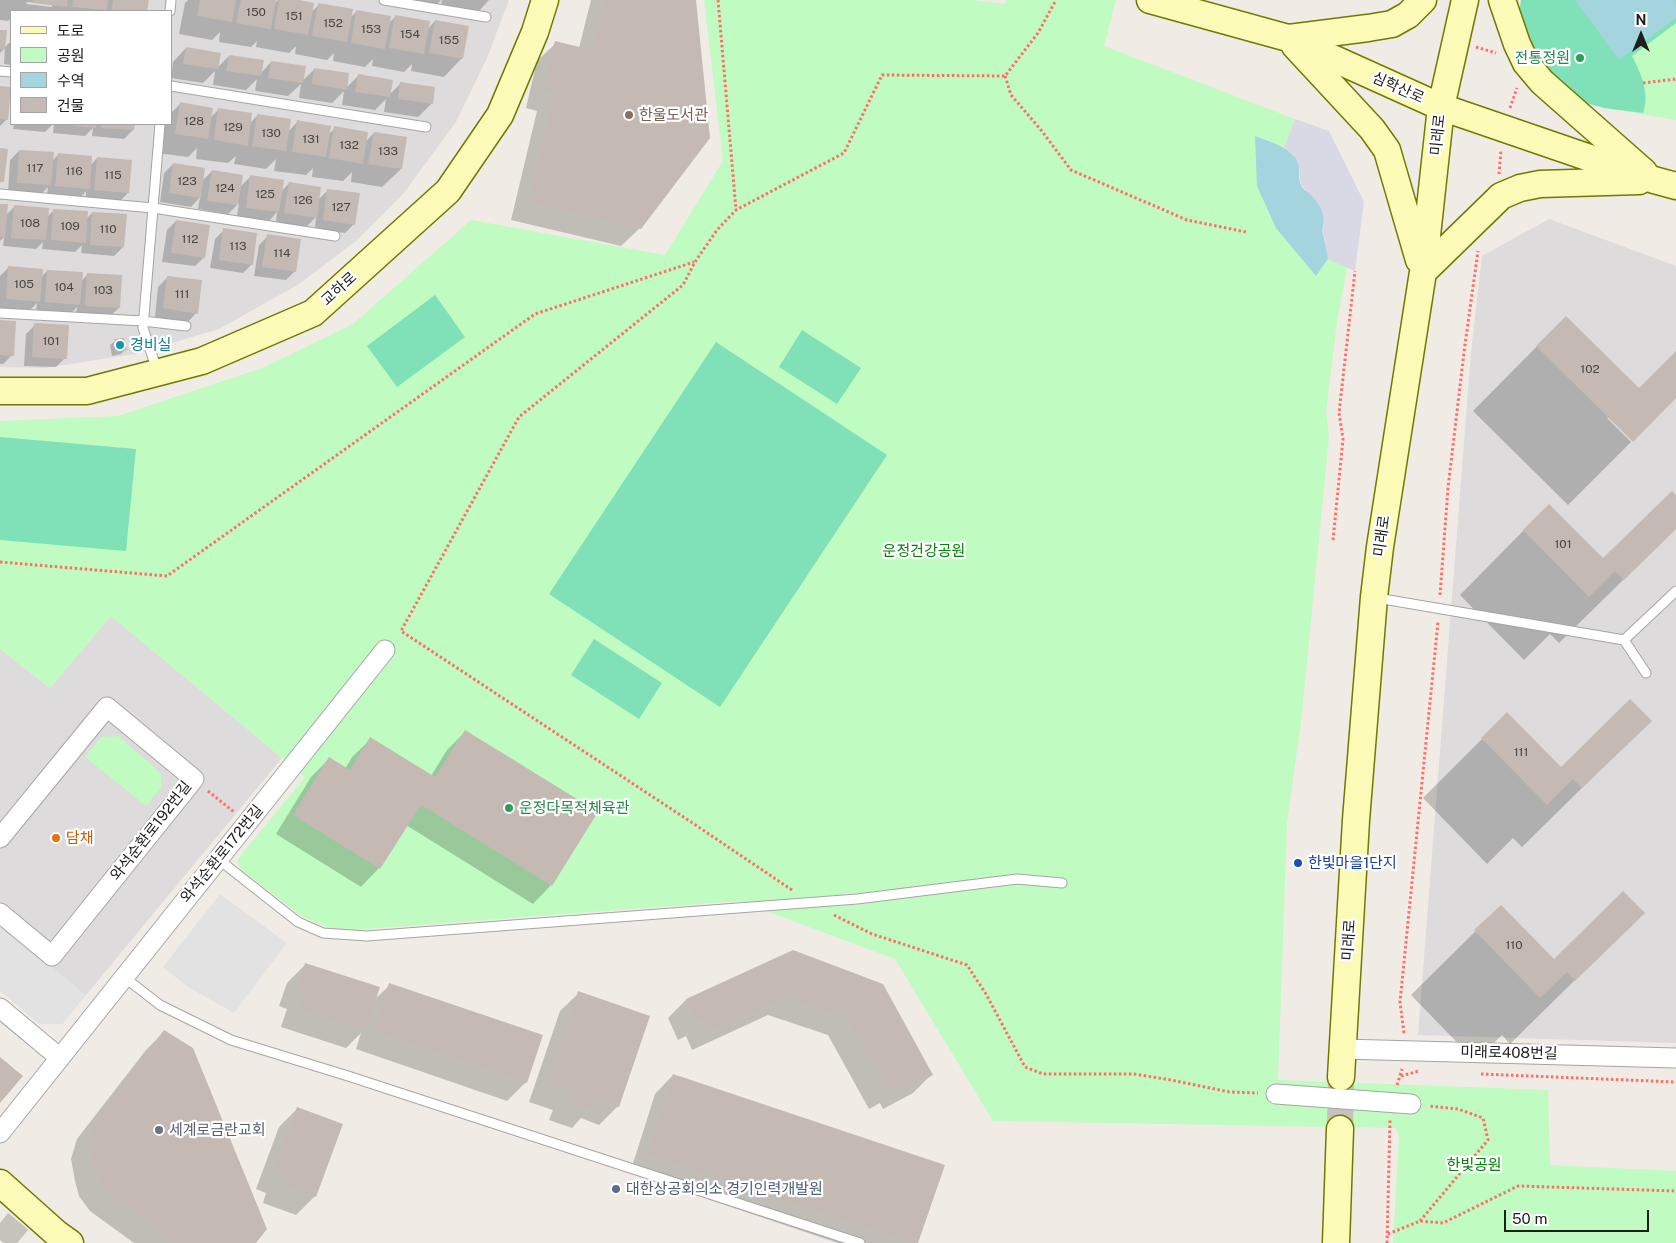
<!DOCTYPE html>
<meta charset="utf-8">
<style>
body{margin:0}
#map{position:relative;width:1676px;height:1243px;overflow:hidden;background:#f0ebe4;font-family:"Public Sans","Noto Sans KR",sans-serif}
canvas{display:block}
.legend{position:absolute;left:10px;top:10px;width:162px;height:115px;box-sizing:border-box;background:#fff;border:1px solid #a5a5a5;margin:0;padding:6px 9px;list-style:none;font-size:15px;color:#1e1e1e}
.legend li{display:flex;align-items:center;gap:10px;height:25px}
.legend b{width:25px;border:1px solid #a5a5a5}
.north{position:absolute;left:1616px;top:10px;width:50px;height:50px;-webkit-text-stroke:4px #fff;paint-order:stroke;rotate:0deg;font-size:14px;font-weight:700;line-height:20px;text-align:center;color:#1e1e1e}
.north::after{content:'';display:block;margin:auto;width:18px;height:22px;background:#1e1e1e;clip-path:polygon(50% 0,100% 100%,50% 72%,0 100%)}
.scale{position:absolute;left:1504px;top:1210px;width:145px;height:22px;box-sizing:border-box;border:2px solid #1e1e1e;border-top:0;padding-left:6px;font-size:15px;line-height:18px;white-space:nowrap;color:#1e1e1e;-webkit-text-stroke:4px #fff;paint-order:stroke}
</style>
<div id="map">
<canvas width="1676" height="1243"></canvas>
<ul class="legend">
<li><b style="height:6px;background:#fbfbb7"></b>도로</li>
<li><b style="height:14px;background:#c0fbc2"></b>공원</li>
<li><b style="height:14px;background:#a4d4de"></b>수역</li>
<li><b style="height:14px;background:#c4bab3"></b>건물</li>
</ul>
<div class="north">N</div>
<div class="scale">50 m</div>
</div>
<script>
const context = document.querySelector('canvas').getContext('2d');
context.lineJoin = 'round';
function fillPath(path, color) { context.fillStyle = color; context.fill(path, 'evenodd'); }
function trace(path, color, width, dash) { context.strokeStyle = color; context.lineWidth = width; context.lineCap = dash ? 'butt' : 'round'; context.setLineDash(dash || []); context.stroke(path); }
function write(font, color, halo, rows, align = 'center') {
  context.font = font + ' "Public Sans","Noto Sans KR",sans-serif'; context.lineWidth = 4.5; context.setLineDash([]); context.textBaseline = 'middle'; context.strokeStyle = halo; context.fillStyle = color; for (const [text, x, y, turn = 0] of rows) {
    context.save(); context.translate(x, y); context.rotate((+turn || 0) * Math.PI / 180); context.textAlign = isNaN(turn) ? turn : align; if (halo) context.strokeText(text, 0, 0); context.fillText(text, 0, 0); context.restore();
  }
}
const residential = new Path2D(`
 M0,0H509L487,58L456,122L403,194L356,241L299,284L219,329L135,354L45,368L0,367ZM11,11H171V124H11Z
 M1549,219L1676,266V1043L1418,1035L1471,352L1482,256Z
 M111,616L282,758L62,1024H40L0,991V649L50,688Z`);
const park = new Path2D(`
 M704,0H974L1005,4L1007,0H1116L1104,46L1295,119L1284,147L1256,136L1316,276L1328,259L1347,267L1337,322L1326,411L1329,437L1301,722L1287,823L1278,1080L1548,1090L1550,1165L1676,1171V1243H1393L1399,1138L1396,1128L993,1121L895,959L739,901L352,930L326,927L302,916L241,870L237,860L305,777L111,616L50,688L0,649V421L118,416L265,367L353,324L471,220L665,255L723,161Z
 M1521,0H1676V120L1604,108Z
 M118,736L161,773V788L146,806L85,757L101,737Z`);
const pitch = new Path2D(`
 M1521,0H1676V23L1632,56C1641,73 1650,94 1643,113L1604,108L1564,97L1549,88L1518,20Z
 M435,295L465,337L397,387L367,346Z
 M802,330L861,368L837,404L779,367Z
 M716,342L887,455L720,707L549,594Z
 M0,437L136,449L126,551L0,540Z
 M594,639L662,683L639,719L571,675Z`);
const parking = new Path2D(`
 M220,894L287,943L234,1013L188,987L163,967Z
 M0,924L86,995L62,1024H40L0,991Z`);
const plaza = new Path2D(`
 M1295,119L1329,131L1364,202L1355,271L1328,259L1325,249V239L1322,231L1324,224L1307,191L1301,185L1299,168L1293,154L1284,147Z`);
const water = new Path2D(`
 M1575,0H1674L1676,3V18L1619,60Z
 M1255,136C1268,141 1284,145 1293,155C1302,164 1297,174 1301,185C1302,188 1306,191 1309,193C1320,204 1327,215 1322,231C1325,240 1326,250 1328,259L1316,276L1276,228L1257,186Z`);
const shadow = new Path2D(`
 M0,0H147L146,11H11V18L8,21L0,20ZM27,2L52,4V7L26,4Z
 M188,0H275L274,4L278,0H292L311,12L319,5L350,18L357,11L388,24L396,16L427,30L435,21L462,58L444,77L411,71L412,64L404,72L372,66L373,59L365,67L333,61L334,53L327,60L295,54L296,46L289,53L256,47L257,41L251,47L219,42L220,32L212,40L179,34L185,3Z
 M410,0H441L437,4Z
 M442,0H489L479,11L441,5Z
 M591,0H695L640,228L621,246L511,220L537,111L526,108L537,61L556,43L579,48Z
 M0,31L4,48L11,41V65L4,64L5,48L0,53Z
 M186,48L217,68L229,56L261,73L271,62L302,81L315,69L346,88L358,76L389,95L401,83L432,103L418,117L384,112L386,99L375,110L342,105L344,91L332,103L299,98L301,84L288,96L255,91L257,79L246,90L213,85L215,71L203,83L171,78L173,62Z
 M0,87L7,119L0,126Z
 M180,104L210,118L219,109L250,123L258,115L288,132L298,121L328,135L335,128L365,142L374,133L401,169L382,187L351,182L352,172L343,181L312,177L313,168L306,175L274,171L276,159L266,169L234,164L236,156L228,163L196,159L197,148L188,157L157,153L161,124H171V113Z
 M14,124H53L45,132L13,129Z
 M54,124H133V130L124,139L92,136L93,128L85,136L53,133Z
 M19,151L52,161L59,154L91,165L97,158L128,193L119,202L86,199V191L80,198L47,195L48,187L41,194L8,192L10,160Z
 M173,164L202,181L212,171L240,187L251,176L281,192L289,183L318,200L328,190L354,224L345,233L315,229L316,217L306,227L276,222L277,212L269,221L237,216L239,203L228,214L198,209L200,197L191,207L160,202L164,173Z
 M0,205L6,215L15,206L47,217L54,210L86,219L92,213L123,247L114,256L81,253L82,245L75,252L42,249L43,242L36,249L3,246L4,237L0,241Z
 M176,221L204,257L195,266L162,262L167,230Z
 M224,230L252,264L243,273L210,268L215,239Z
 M268,236L295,271L286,280L254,276L259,245Z
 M0,267V276L9,267L41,277L47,271L81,281L88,274L119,308L109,317L76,315L77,307L70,314L36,311L37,303L30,310L0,308Z
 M168,277L196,313L187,323L155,317L158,287Z
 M1566,317L1639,389L1676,352V397L1607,418L1631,442L1568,505L1473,411Z
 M0,322L12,355L3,364H0Z
 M35,325L65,358L56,367L24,366L26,334Z
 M115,341L125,350L121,354L112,356L110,345Z
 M1676,497V528L1559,643L1550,634L1524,660L1460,595L1524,530L1602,560Z
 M1650,721L1522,847L1513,838L1487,864L1423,798L1482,739L1561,768Z
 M465,732L551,885L533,904L406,825L379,868L361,887L276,834L311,777L329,759L345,769L352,757L371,739L431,776L447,750Z
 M1501,906L1554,961L1643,913L1510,1044L1502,1035L1475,1061L1411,995Z
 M793,952L931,1075L913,1093L883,1109L880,1103L869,1109L828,1035L768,1015L692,1050L686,1036L678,1040L668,1018L686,1000Z
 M305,965L374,1000L390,985L526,1082L507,1101L356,1049L361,1033L346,1048L281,1027L287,1009L279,1006L287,983Z
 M579,993L618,1106L599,1125L581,1118L572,1128L549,1120L553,1110L529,1102L560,1011Z
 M164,1032L255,1243H134L90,1211L79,1196L75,1181L71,1159L77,1139L146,1050Z
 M673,1075L916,1243H838L630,1173L655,1094Z
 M297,1109L315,1196L296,1215L263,1203L266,1193L256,1189L279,1127Z`);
const building = new Path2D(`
 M33,0H68L67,7L33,3Z
 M73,0H108L107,10L72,7Z
 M113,0H149L147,11L112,10Z
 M200,0H236L232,22L197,16Z
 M241,0H276L271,29L236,23Z
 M279,0H299L314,3L308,35L274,29Z
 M604,0H696L710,138L641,229L528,202L555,92L543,90L555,41L592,50Z
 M318,3L353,9L347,42L312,36Z
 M356,10L391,16L385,49L351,43Z
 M395,15L430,21L424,54L389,48Z
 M435,20L469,26L463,59L429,53Z
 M0,30H7L5,49H0Z
 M186,47L221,53L218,69L183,64Z
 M229,55L264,60L261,76L226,71Z
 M271,61L306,66L303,83L268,78Z
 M314,68L349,73L347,90L312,84Z
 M358,74L393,80L390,97L355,92Z
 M400,82L435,87L433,104L398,99Z
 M0,86L11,87L8,120L0,119Z
 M180,102L213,108L208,139L175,134Z
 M218,108L252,113L248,146L214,140Z
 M257,114L291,119L286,151L252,146Z
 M297,120L331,126L326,157L292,152Z
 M67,124H96V128L67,125Z
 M101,124H135L134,130L101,128Z
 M334,126L368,132L363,164L329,158Z
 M374,132L407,137L402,169L368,164Z
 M0,148L8,149L4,182H0Z
 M19,150L54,152L51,185L17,183Z
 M58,153L92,156L90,189L55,186Z
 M97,157L132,160L129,193L94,190Z
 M173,163L205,168L201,198L169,193Z
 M212,170L243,175L238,205L207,201Z
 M250,175L284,180L279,212L246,208Z
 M289,182L321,187L317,218L284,213Z
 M327,189L360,193L355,225L323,220Z
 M0,204H8L5,237H0Z
 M14,205L49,208L46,240L11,238Z
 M53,209L88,211L86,243L51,240Z
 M92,212L127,214L124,247L90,245Z
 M176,220L210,225L205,258L171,253Z
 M223,228L257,233L253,265L219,260Z
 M267,234L301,239L296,272L262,267Z
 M8,266L43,269L40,302L6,299Z
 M47,270L83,272L80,305L45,302Z
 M87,273L122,275L120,308L85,306Z
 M167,276L202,280L198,314L163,308Z
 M1566,316L1639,388L1676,351V398L1633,442L1536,346Z
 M0,320L16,321L14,356L0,355Z
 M34,323L69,325L67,359L32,357Z
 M124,338L127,350L116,352L114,339Z
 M1672,491L1676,495V529L1624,580L1615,571L1589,597L1523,530L1549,504L1603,558Z
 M1630,699L1652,721L1582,788L1573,779L1547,805L1481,738L1507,712L1561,767Z
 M465,730L598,812L552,886L421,805L380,869L293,815L329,757L350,770L370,737L435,777Z
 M1623,891L1645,913L1575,981L1567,972L1540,998L1474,930L1501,905L1554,959Z
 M793,950L883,984L933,1075L902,1092L898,1085L887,1091L847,1017L787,997L710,1032L704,1018L696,1022L686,999Z
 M305,963L380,987L366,1030L299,1009L305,990L297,988Z
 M389,983L543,1035L527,1083L373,1031Z
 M578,991L650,1016L619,1107L595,1099L591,1110L567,1102L571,1091L547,1083Z
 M164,1030L193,1048L267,1229L256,1243H177L109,1193L98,1177L93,1162L89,1140L96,1119Z
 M0,1057L23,1076L0,1103Z
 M673,1074L945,1165L918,1243H910L648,1154Z
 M297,1107L343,1124L316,1197L281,1184L284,1175L274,1171Z`);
const secondaryTunnel = new Path2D(`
 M1340,1129L1341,1077
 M0,1223L24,1243`);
const path = new Path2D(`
 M718,0L736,210
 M1476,47L1496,53
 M1005,76L1011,95L1041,130L1071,170L1187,220L1246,232
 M1643,83L1676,79
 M1510,108L1517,88
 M1499,174L1501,150
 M1333,540L1343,439L1339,413L1355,271
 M0,562L167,576L535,314L694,262
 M1440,595L1448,488L1464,352L1478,251
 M208,791L234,812
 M792,890L694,824L401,631L519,417L683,285L695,262L717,230L736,210L844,153L882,75L1005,76L1038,33L1056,0
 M834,915L872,934L967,965L986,994L1025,1067L1043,1074H1134L1171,1080L1230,1092L1258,1093
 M1404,1033L1400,1002L1438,622
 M1481,1074L1676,1082
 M1401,1076L1419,1071
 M1397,1085L1402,1069
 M1420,1221L1488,1140L1483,1118L1458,1109L1429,1106
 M1388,1234L1420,1221L1443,1223L1518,1186L1676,1191
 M1387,1243L1390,1120`);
const lane = new Path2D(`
 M384,0L486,17
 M170,11L171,0
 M0,71L11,72
 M171,86L426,127
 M0,194L153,208L335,236
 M0,313L143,321L186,326
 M157,370L143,328L160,124
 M1377,598L1624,640L1646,673
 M1624,640L1676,591
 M218,859L298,922L323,933L367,936L857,899L1017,879L1062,883
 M124,977L160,1005L231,1040L348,1076L860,1243`);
const street = new Path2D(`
 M0,838L107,707L194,779L52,956L0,913
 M0,1008L60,1058
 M1342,1049L1676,1058
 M1276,1094L1411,1104
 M0,1133L385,650`);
const secondary = new Path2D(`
 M1150,0L1288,38L1441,107L1654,180L1676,186
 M1502,0L1517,44L1526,63L1542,82L1644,172
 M1289,38L1368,28L1392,24L1408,15L1423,0
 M1295,46L1372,129L1387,150L1419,260
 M1423,272L1501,196L1520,188L1540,184L1639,181
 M0,391H87L202,361L313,313L448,191L500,115L535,32L545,0
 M1341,1077L1356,820L1374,597L1380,547L1423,272L1441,107L1465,0
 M0,1183L56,1233L70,1243
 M1336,1243L1340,1129`);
const markers = [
 [1580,58,5,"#2e9e5b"],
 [629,115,5,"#8d6e63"],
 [120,345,5,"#0f9aa8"],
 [509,808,5,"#2e9e5b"],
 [56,838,5,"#e8710a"],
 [1298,863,5,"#1a4fb4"],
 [159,1130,5,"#6b7280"],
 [616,1189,5,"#5c6f8a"]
];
const numberNames = [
 ["150",256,12],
 ["151",294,16],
 ["152",333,23],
 ["153",371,29],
 ["154",410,34],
 ["155",449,40],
 ["128",194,121],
 ["129",233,127],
 ["130",271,133],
 ["131",311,139],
 ["132",349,145],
 ["133",388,151],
 ["117",35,168],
 ["116",74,171],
 ["115",113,175],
 ["123",187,181],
 ["124",225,188],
 ["125",265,194],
 ["126",303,200],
 ["127",341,207],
 ["108",30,223],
 ["109",70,226],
 ["110",108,229],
 ["112",190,239],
 ["113",238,246],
 ["114",282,253],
 ["105",24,284],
 ["104",64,287],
 ["103",103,290],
 ["111",182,294],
 ["101",51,341],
 ["102",1590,369],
 ["101",1563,544],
 ["111",1521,752],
 ["110",1514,945]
];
const leisureNames = [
 ["전통정원",1570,58],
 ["운정다목적체육관",519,808,"left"]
];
const streetNames = [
 ["심학산로",1398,88,24],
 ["미래로",1438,135,-84],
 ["교하로",339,289,-42],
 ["미래로",1382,536,-82],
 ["와석순환로192번길",151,831,-52],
 ["와석순환로172번길",222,854,-51],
 ["미래로",1349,940,-86],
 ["미래로408번길",1509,1053,1]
];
const educationNames = [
 ["한울도서관",639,115]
];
const cultureNames = [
 ["경비실",130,345]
];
const parkNames = [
 ["운정건강공원",924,551],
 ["한빛공원",1474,1165]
];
const foodNames = [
 ["담채",66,838]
];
const transitNames = [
 ["한빛마을1단지",1308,863]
];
const worshipNames = [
 ["세계로금란교회",169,1130]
];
const serviceNames = [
 ["대한상공회의소 경기인력개발원",626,1189]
];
fillPath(residential, '#dddbdb');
fillPath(park, '#c0fbc2');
fillPath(pitch, '#80e0b7');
fillPath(parking, '#e2e2e2');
fillPath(plaza, '#d8d9e5');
fillPath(water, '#a4d4de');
fillPath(shadow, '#0003');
fillPath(building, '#c4bab3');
trace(secondaryTunnel, '#c6c2bc', 26, [26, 13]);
trace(lane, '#a5a5a5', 11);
trace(street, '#a5a5a5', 21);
trace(secondary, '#717902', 29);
trace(path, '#fd7068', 3, [2.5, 2.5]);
trace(lane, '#fff', 9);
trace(street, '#fff', 19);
trace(secondary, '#fbfbb7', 26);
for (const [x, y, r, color] of markers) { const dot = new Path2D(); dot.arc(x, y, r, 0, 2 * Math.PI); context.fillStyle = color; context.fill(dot); trace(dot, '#fff', 2); }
write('12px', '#484543', null, numberNames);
write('15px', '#27864d', '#fff', leisureNames, 'right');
write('15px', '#1e1e1e', '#fff', streetNames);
write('15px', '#785e54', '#fff', educationNames, 'left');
write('15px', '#0d838f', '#fff', cultureNames, 'left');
write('15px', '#09800d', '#fff', parkNames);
write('15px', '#c56008', '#fff', foodNames, 'left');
write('15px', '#164399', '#fff', transitNames, 'left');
write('15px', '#5b616d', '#fff', worshipNames, 'left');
write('15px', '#4e5e75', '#fff', serviceNames, 'left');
</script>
